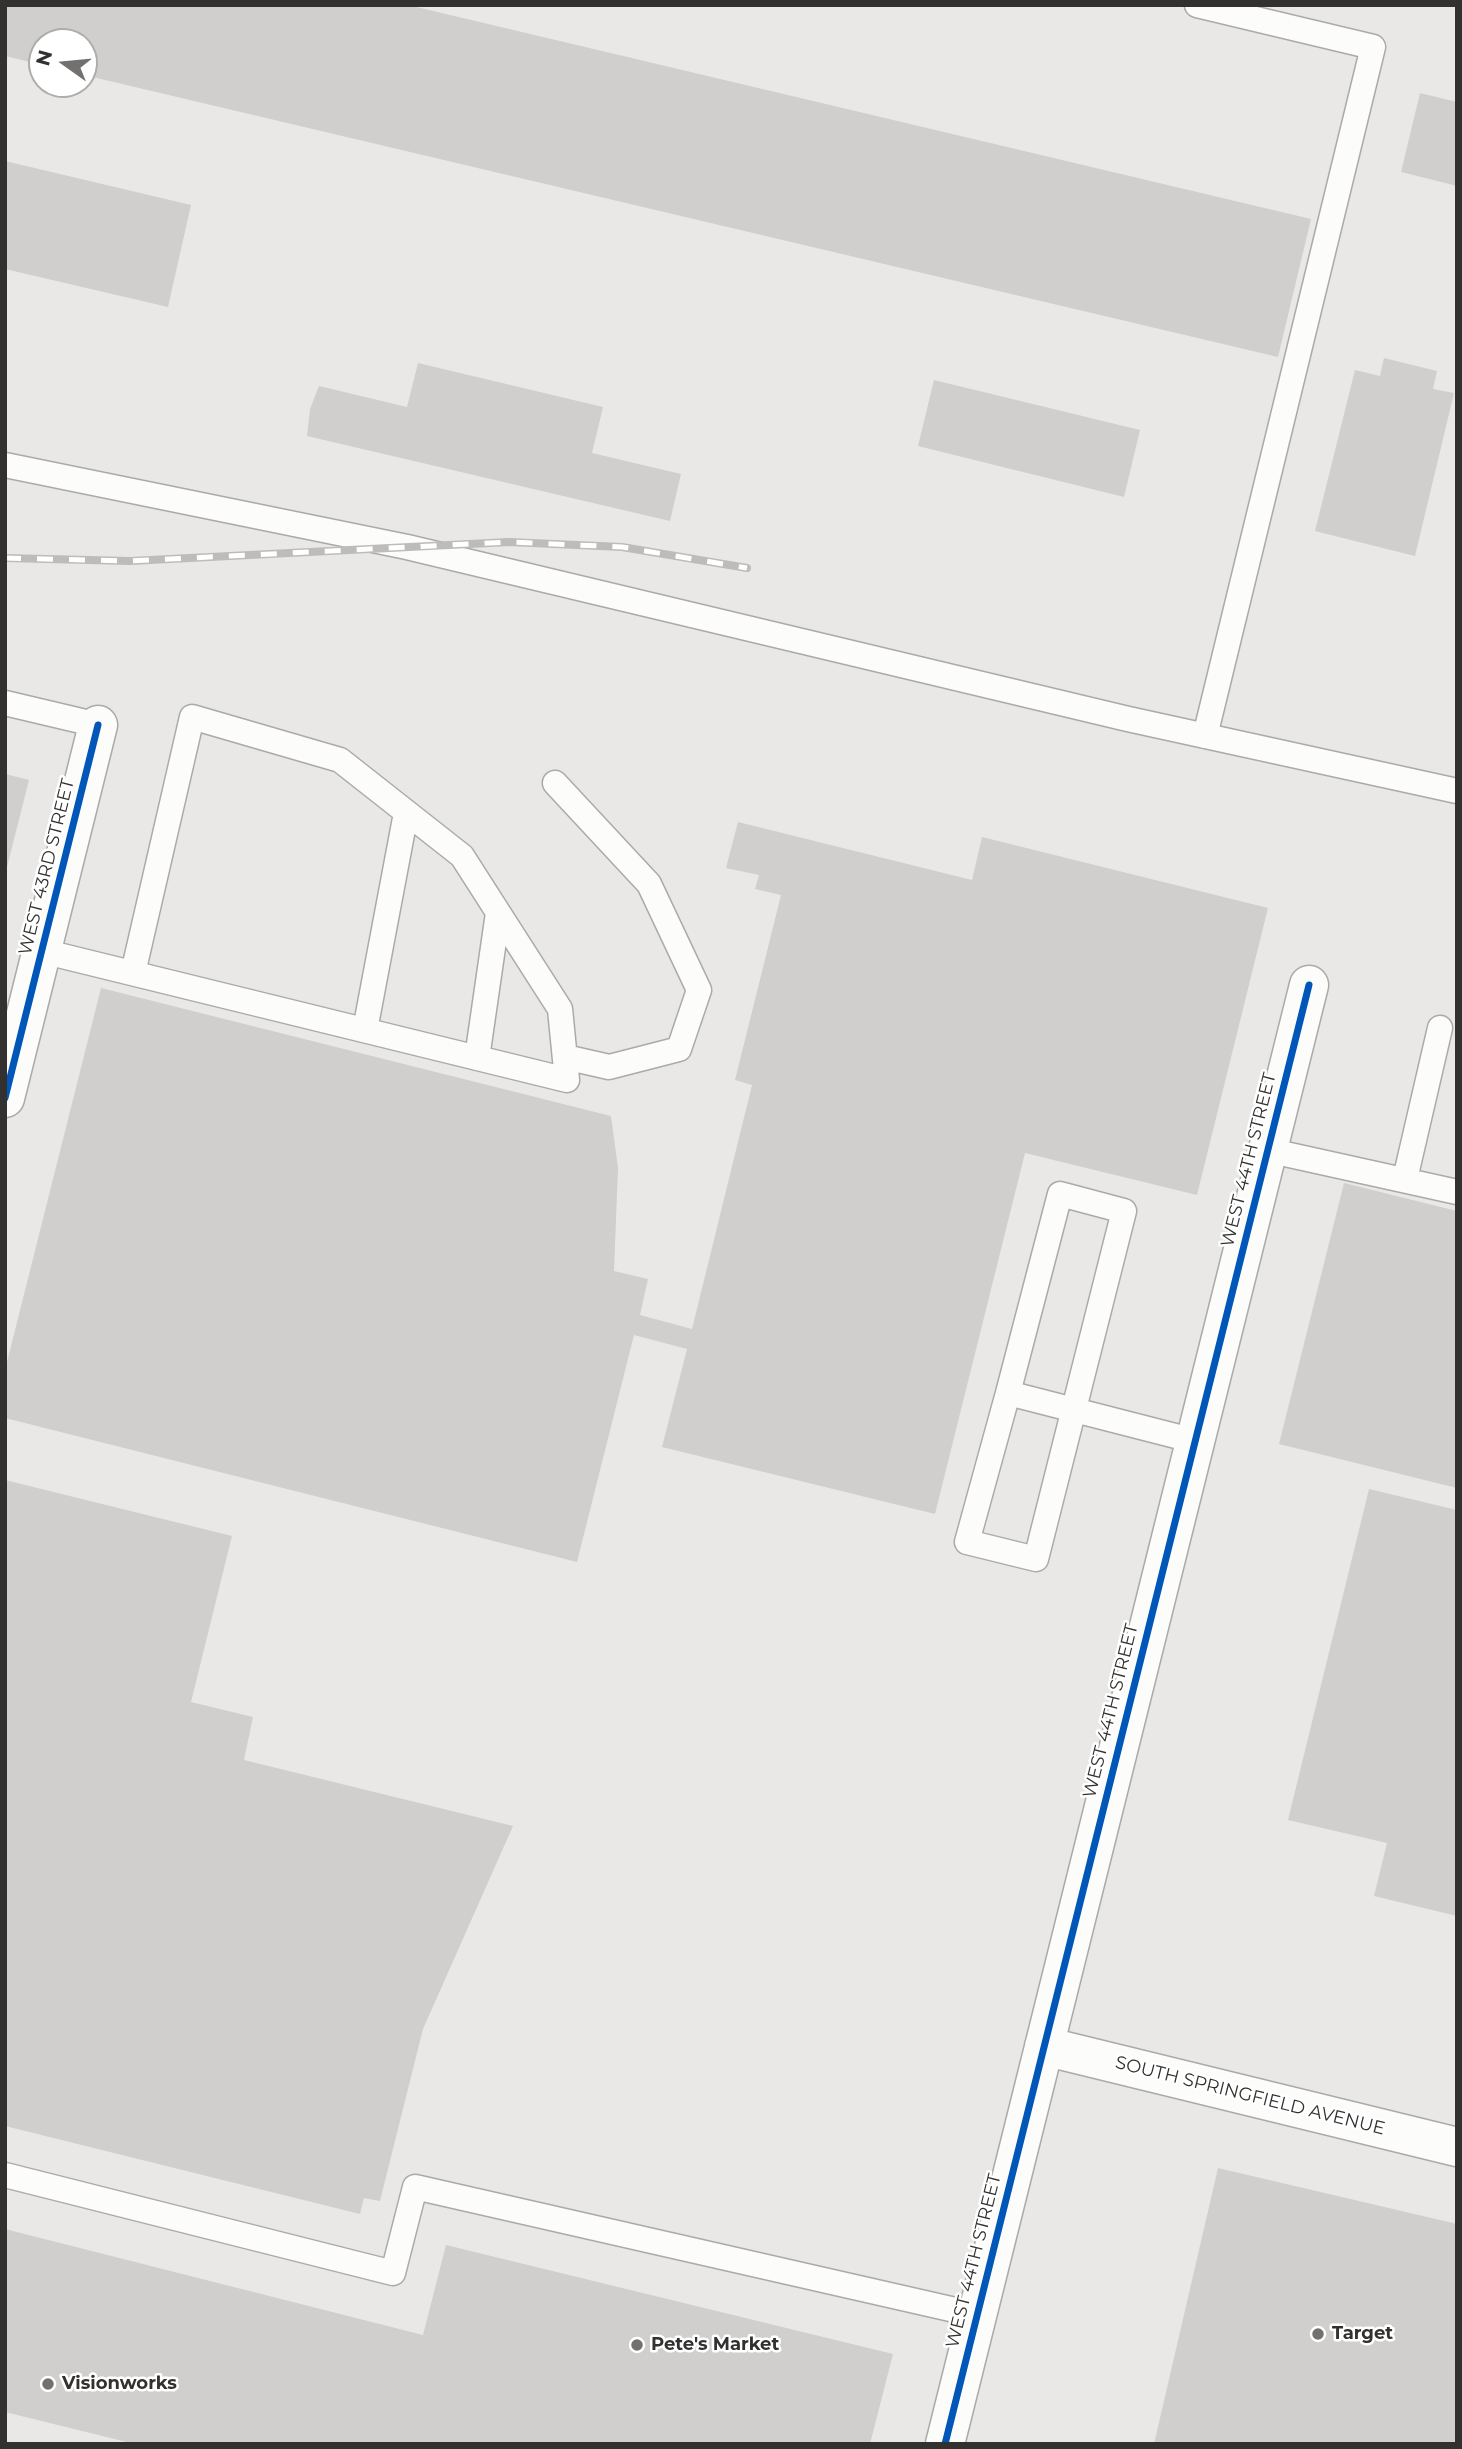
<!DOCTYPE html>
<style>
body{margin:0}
#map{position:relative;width:1462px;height:2449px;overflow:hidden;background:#e9e8e6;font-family:Montserrat,sans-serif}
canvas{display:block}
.frame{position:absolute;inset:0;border:7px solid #323130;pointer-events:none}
.north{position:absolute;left:28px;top:28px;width:70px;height:70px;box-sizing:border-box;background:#fff;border:2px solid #adadac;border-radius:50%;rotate:285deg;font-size:19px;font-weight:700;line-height:28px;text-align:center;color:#323130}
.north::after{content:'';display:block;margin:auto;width:24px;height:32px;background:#727170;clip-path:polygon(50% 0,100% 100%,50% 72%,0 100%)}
</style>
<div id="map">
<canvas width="1462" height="2449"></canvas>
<div class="frame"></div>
<div class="north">N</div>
</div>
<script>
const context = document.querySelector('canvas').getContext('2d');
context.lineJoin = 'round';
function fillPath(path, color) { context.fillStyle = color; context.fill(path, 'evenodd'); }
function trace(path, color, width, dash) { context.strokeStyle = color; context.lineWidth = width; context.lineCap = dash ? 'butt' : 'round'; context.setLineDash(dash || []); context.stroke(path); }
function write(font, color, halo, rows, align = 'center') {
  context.font = font + ' Montserrat,sans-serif'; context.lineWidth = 5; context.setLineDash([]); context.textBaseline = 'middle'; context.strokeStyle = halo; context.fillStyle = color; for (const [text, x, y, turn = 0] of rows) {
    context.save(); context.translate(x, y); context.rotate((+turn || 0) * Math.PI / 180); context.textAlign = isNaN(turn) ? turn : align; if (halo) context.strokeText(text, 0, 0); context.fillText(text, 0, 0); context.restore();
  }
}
const building = new Path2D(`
 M5,5H408L1311,219L1278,357L84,75V42H42V65L5,56Z
 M1420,93L1457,102V186L1401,172Z
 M5,161L191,205L168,307L5,269Z
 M1384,358L1437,371L1433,389L1454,393L1415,556L1315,531L1355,370L1380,376Z
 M418,363L603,407L592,453L681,474L670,521L307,436L310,409L319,386L407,407Z
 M934,380L1140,430L1124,497L918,446Z
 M5,774L29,780L6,871H5Z
 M738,822L972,880L982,837L1268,908L1197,1195L1025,1153L935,1514L662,1447L687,1349L634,1335L577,1562L5,1418V1370L101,988L611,1116L618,1168L614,1271L648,1279L640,1315L692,1329L752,1085L735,1080L781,895L755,889L759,875L726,868Z
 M1344,1183L1457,1211V1488L1279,1444Z
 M5,1480L232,1536L191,1702L253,1717L244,1760L513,1826L423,2029L380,2201L364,2198L360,2214L5,2126Z
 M1369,1489L1457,1510V1916L1374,1896L1387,1843L1288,1820Z
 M1218,2168L1457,2224V2444H1154Z
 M5,2229L423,2335L446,2245L893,2354L870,2444H135L5,2412Z`);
const lane = new Path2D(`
 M1197,5L1373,47L1205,736
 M5,465L407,547L1128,719L1457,791
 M5,703L98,725
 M555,783L649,884L699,990L679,1049L609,1067L565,1057
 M42,951L567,1080L560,1009L462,856L340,760L192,717L133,973
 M365,1030L406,813
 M477,1058L498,913
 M1267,1150L1457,1192
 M1405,1179L1440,1028
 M1008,1393L1060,1194L1124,1211L1036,1559L967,1542L1008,1393L1195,1441
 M5,2175L393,2273L415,2187L977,2315`);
const street = new Path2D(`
 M5,1098L98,725
 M1044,2046L1457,2147
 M945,2444L1309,985`);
const rail = new Path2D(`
 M5,558L130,561L509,542L622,547L747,568`);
const cycleway = new Path2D(`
 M5,1098L98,725
 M945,2444L1309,985`);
const markers = [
 [1318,2334,7,"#727170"],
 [637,2345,7,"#727170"],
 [48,2384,7,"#727170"]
];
const streetNames = [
 ["WEST 43RD STREET",47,867,-76],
 ["WEST 44TH STREET",1249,1160,-76],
 ["WEST 44TH STREET",1111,1711,-76],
 ["SOUTH SPRINGFIELD AVENUE",1250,2096,14],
 ["WEST 44TH STREET",974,2261,-76]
];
const poiNames = [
 ["Target",1332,2334],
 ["Pete's Market",651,2345],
 ["Visionworks",62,2384]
];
fillPath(building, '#d0cfce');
trace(lane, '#abaaa9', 27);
trace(street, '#abaaa9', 41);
trace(lane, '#fcfcfb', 24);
trace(street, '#fcfcfb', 38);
trace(rail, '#bdbcbc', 8);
trace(rail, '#fff', 5, [16]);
trace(cycleway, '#0057b8', 7);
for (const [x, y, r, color] of markers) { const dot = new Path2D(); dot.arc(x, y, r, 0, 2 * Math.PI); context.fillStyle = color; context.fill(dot); trace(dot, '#fff', 2.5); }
write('18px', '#323130', '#fff', streetNames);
write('bold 18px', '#323130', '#fff', poiNames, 'left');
</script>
